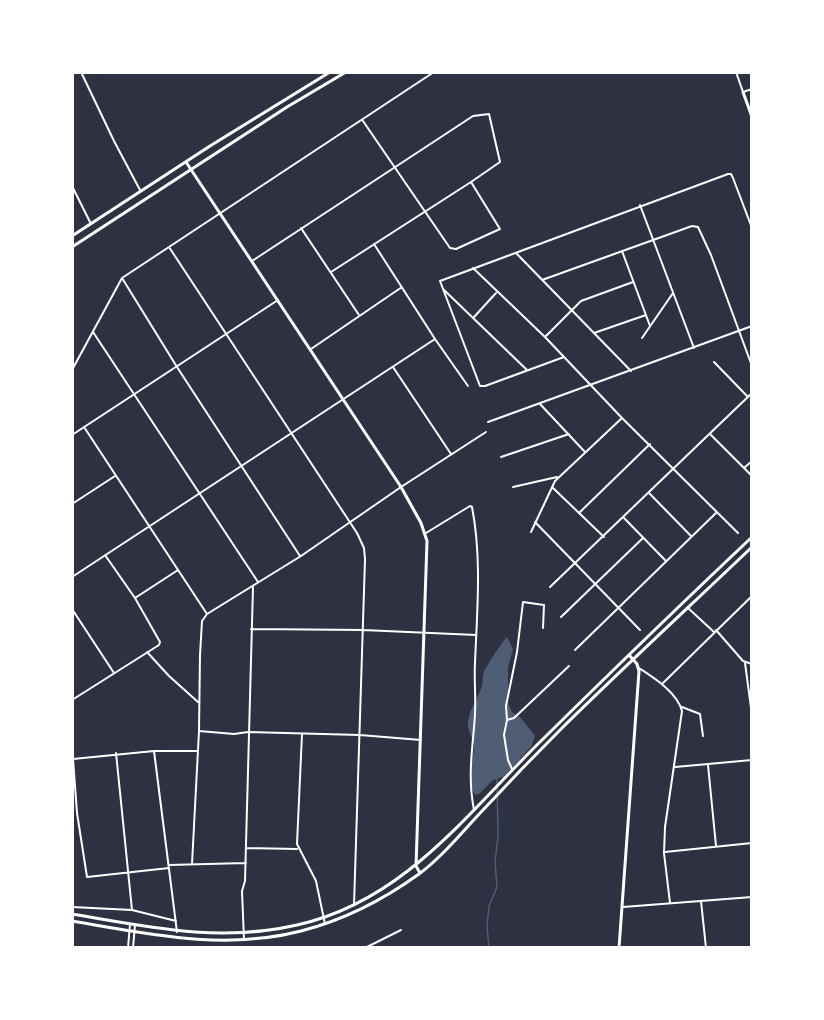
<!DOCTYPE html>
<style>
body{margin:0}
#map{position:relative;width:824px;height:1020px;overflow:hidden;background:#2d3142;font-family:Barlow,sans-serif}
canvas{display:block}
.frame{position:absolute;inset:0;border:74px solid #fff;pointer-events:none}
</style>
<div id="map">
<canvas width="824" height="1020"></canvas>
<div class="frame"></div>
</div>
<script>
const context = document.querySelector('canvas').getContext('2d');
context.lineJoin = 'round';
function fillPath(path, color) { context.fillStyle = color; context.fill(path, 'evenodd'); }
function trace(path, color, width, dash) { context.strokeStyle = color; context.lineWidth = width; context.lineCap = dash ? 'butt' : 'round'; context.setLineDash(dash || []); context.stroke(path); }
const water = new Path2D(`
 M507,637L513,649L508,668V703L512,712L521,718L535,736L531,747L503,777L493,780L479,794L475,795C466,775 472,768 474,749C475,741 469,734 468,726C467,712 478,699 482,686C483,682 482,677 484,672C485,668 504,639 507,637Z`);
const stream = new Path2D(`
 M489,948L487,926L489,906L497,887L495,862L498,836L497,778`);
const minor = new Path2D(`
 M81,72L114,141L140,190
 M736,72L743,92L752,89
 M72,186L91,224
 M640,205L694,348
 M301,228L359,315
 M374,244L435,339L468,386
 M169,247L357,533L364,548L365,559L354,905
 M622,251L650,326
 M516,253L631,371
 M252,261L473,116L489,114L500,162L471,182
 M473,268L545,337L622,418L738,533
 M331,272L471,182L500,229L456,249L450,248L363,121
 M122,278L177,367L300,556
 M542,280L692,226L698,227L711,255L752,366
 M443,289L527,370
 M474,317L496,293
 M93,332L258,582
 M594,333L646,315
 M545,337L581,301L633,282
 M642,338L673,293
 M311,349L402,287
 M564,357L485,386H480L440,281L728,174H731L733,178L752,228
 M714,362L748,397
 M393,367L451,454
 M72,370L122,278L434,72
 M540,404L585,452
 M488,422L752,326
 M84,427L207,614L202,621L200,655L199,731L192,864
 M710,434L752,476
 M72,435L278,300
 M501,457L569,434
 M744,468L752,461
 M513,487L557,477
 M552,487L604,537
 M649,493L691,536
 M72,504L115,476
 M579,513L650,444
 M624,518L666,561
 M535,522L640,630
 M531,532L555,481L622,418
 M426,533L470,506L472,507C482,558 477,612 475,663C474,680 476,697 475,714C473,748 467,774 474,810
 M72,577L435,339
 M550,587L752,393
 M135,598L178,570
 M688,608L714,632
 M72,609L114,673
 M207,614L301,556L401,487L486,432
 M561,617L643,538
 M543,628L544,605L523,602L517,652L506,706L507,720L514,718L569,666
 M251,629L363,630L476,635
 M716,630L743,661L752,664
 M575,650L717,512
 M147,652L169,676L198,702
 M745,663L752,715
 M639,668C654,678 677,692 682,711L665,827L664,853L670,903
 M662,684L752,596
 M72,700L159,645L160,642L135,598L105,555
 M682,707L700,714L703,736
 M507,720L504,735L508,760L512,769
 M199,731L234,734L248,732L360,735L421,740
 M302,734L297,844L316,881L325,924
 M72,745L77,813L87,877L169,868
 M154,751L177,932
 M116,753L132,910
 M73,759L154,751H198
 M708,765L716,846
 M675,767L752,760
 M246,848L297,849
 M665,852L752,843
 M169,865L246,863
 M701,901L706,948
 M72,907L132,910L176,921
 M623,907L752,897
 M244,940L242,891L245,881L253,587
 M128,948L130,924
 M133,948L135,925
 M365,948L401,930
 M743,948L752,947`);
const tertiary = new Path2D(`
 M743,92L752,117
 M186,162L401,487L421,523L427,541L416,866L420,873
 M72,914C148,927 220,943 297,925C405,901 468,812 543,739C612,671 682,603 752,537
 M72,921C148,934 225,951 301,931C344,920 383,900 419,874C443,856 462,832 483,810C509,782 535,755 562,728C624,667 689,607 752,547
 M619,948L639,671L637,664L629,655`);
const secondary = new Path2D(`
 M72,236L210,146L330,72
 M72,247L287,107L346,72`);
fillPath(water, '#4f5d75');
trace(stream, '#4f5d75', 1.5);
trace(minor, '#fff', 2);
trace(tertiary, '#fff', 3);
trace(secondary, '#fff', 3);
</script>
